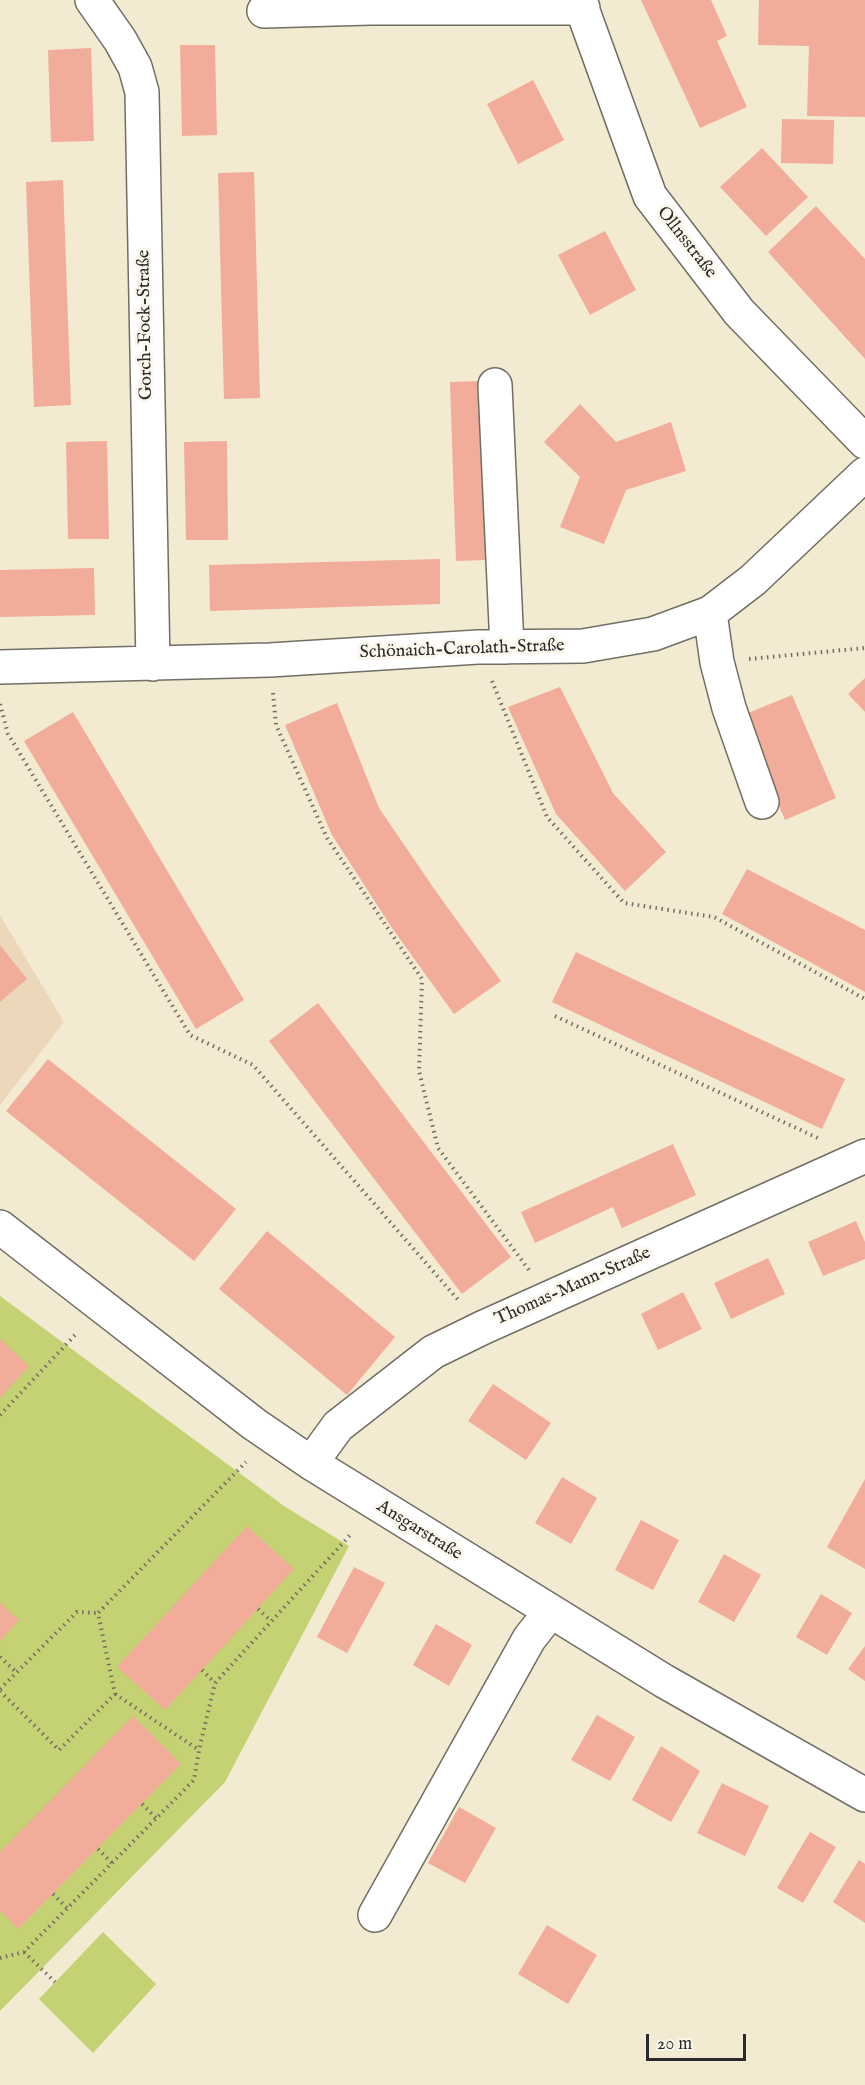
<!DOCTYPE html>
<meta charset="utf-8">
<style>
body{margin:0}
#map{position:relative;width:865px;height:2085px;overflow:hidden;background:#f3ead2;font-family:"IM FELL English",serif}
canvas{display:block}
.scale{position:absolute;left:646px;top:2034px;width:100px;height:27px;box-sizing:border-box;border:3px solid #2b2b2b;border-top:0;padding-left:8px;font-size:18px;line-height:21px;white-space:nowrap;color:#2b2b2b;-webkit-text-stroke:4px #fbf7ec;paint-order:stroke}
</style>
<div id="map">
<canvas width="865" height="2085"></canvas>
<div class="scale">20 m</div>
</div>
<script>
const context = document.querySelector('canvas').getContext('2d');
context.lineJoin = 'round';
function fillPath(path, color) { context.fillStyle = color; context.fill(path, 'evenodd'); }
function trace(path, color, width, dash) { context.strokeStyle = color; context.lineWidth = width; context.lineCap = dash ? 'butt' : 'round'; context.setLineDash(dash || []); context.stroke(path); }
function write(font, color, halo, rows, align = 'center') {
  context.font = font + ' "IM FELL English",serif'; context.lineWidth = 6; context.setLineDash([]); context.textBaseline = 'middle'; context.strokeStyle = halo; context.fillStyle = color; for (const [text, x, y, turn = 0] of rows) {
    context.save(); context.translate(x, y); context.rotate((+turn || 0) * Math.PI / 180); context.textAlign = isNaN(turn) ? turn : align; if (halo) context.strokeText(text, 0, 0); context.fillText(text, 0, 0); context.restore();
  }
}
const built = new Path2D(`
 M0,915L64,1022L0,1105Z`);
const green = new Path2D(`
 M0,1296L284,1506L349,1546L225,1782L0,2011Z
 M103,1932L156,1984L93,2053L39,1999Z`);
const building = new Path2D(`
 M641,0H711L727,36L717,41L747,107L700,128Z
 M759,0H865V117L807,116L809,46L758,45Z
 M180,45H215L217,135L182,136Z
 M91,48L94,141L51,142L48,50Z
 M533,80L564,140L518,164L487,104Z
 M782,119L834,120L833,164L781,163Z
 M762,148L808,197L766,236L720,187Z
 M254,172L260,398L224,399L218,173Z
 M63,180L71,405L34,407L26,182Z
 M816,206L865,259V359L768,252Z
 M605,231L636,290L590,315L558,255Z
 M481,381L487,560L456,561L450,382Z
 M580,404L616,442L671,422L686,471L626,490L604,544L560,527L580,477L544,442Z
 M107,441L109,539H68L66,442Z
 M227,441L228,540H186L184,442Z
 M440,559V604L210,611L209,565Z
 M94,568L95,615L0,617V570Z
 M865,678V712L848,694Z
 M560,687L613,793L666,852L625,891L556,814L508,707Z
 M792,695L836,798L785,820L741,716Z
 M337,703L379,808L437,893L501,981L454,1014L392,928L332,835L285,725Z
 M73,712L244,1000L196,1029L24,741Z
 M747,869L865,930V992L722,914Z
 M0,945L27,979L0,1002Z
 M576,952L845,1079L822,1129L552,1002Z
 M318,1003L511,1257L462,1294L269,1041Z
 M48,1059L236,1209L194,1261L6,1111Z
 M673,1144L696,1195L622,1228L613,1207L535,1243L521,1212Z
 M856,1221L865,1242V1259L823,1276L808,1242Z
 M267,1231L395,1337L347,1395L219,1289Z
 M768,1258L785,1294L731,1319L714,1283Z
 M683,1292L702,1329L658,1350L641,1314Z
 M0,1339L29,1366L0,1398Z
 M493,1384L551,1423L526,1460L468,1421Z
 M562,1477L597,1498L571,1544L535,1523Z
 M865,1479V1569L827,1547Z
 M641,1520L679,1540L653,1590L615,1570Z
 M247,1526L294,1569L165,1710L117,1667Z
 M724,1554L761,1575L734,1622L698,1602Z
 M354,1567L385,1583L347,1653L317,1637Z
 M821,1594L852,1613L827,1655L796,1637Z
 M0,1603L19,1620L0,1641Z
 M436,1624L472,1645L449,1686L413,1665Z
 M865,1646V1681L848,1669Z
 M597,1715L635,1737L610,1781L571,1760Z
 M133,1716L181,1764L18,1929L0,1911V1852Z
 M661,1746L700,1771L671,1822L632,1800Z
 M722,1783L769,1806L745,1856L697,1833Z
 M459,1807L496,1828L465,1883L428,1863Z
 M810,1832L836,1847L803,1903L777,1888Z
 M859,1860L865,1864V1923L833,1902Z
 M547,1925L597,1955L568,2004L518,1974Z`);
const path = new Path2D(`
 M749,659L865,648
 M492,681L547,817L624,903L714,917L865,999
 M273,693L276,725L327,838L422,979L419,1071L438,1148L529,1270
 M0,704L8,734L190,1035L253,1065L460,1302
 M555,1016L820,1139
 M0,1415L75,1335
 M258,1609L271,1621
 M0,1657L16,1672
 M202,1670L215,1683
 M0,1689L77,1612L98,1613
 M0,1691L59,1750L115,1694L98,1613L246,1462
 M115,1694L199,1750
 M142,1804L156,1818
 M98,1849L112,1863
 M53,1894L67,1908
 M24,1952L55,1982
 M0,1958L24,1952L194,1780L199,1750L215,1683L352,1533`);
const minor = new Path2D(`
 M92,0L120,40L135,67L142,92L153,664
 M371,0L370,8H583
 M579,0L650,196L739,312L865,442
 M264,11L370,8
 M495,385L507,647
 M710,613L717,662L729,708L762,802
 M0,667L270,660L478,647L583,646L653,634L710,613L753,580L865,474
 M0,1227L254,1424L311,1463L664,1681L865,1795
 M311,1463L338,1426L433,1352L482,1328L865,1156
 M375,1915L529,1639L550,1612`);
const streetNames = [
 ["Ollnsstraße",686,243,52],
 ["Gorch-Fock-Straße",146,325,-91],
 ["Schönaich-Carolath-Straße",462,650,-2],
 ["Thomas-Mann-Straße",573,1287,-24],
 ["Ansgarstraße",419,1531,32]
];
fillPath(built, '#edd7bb');
fillPath(green, '#c5d273');
fillPath(building, '#f1ac9a');
trace(minor, '#716e65', 36);
trace(path, '#716e65', 4, [1.5, 4.5]);
trace(minor, '#fff', 33);
write('18px', '#2b2b2b', '#fbf7ec', streetNames);
</script>
